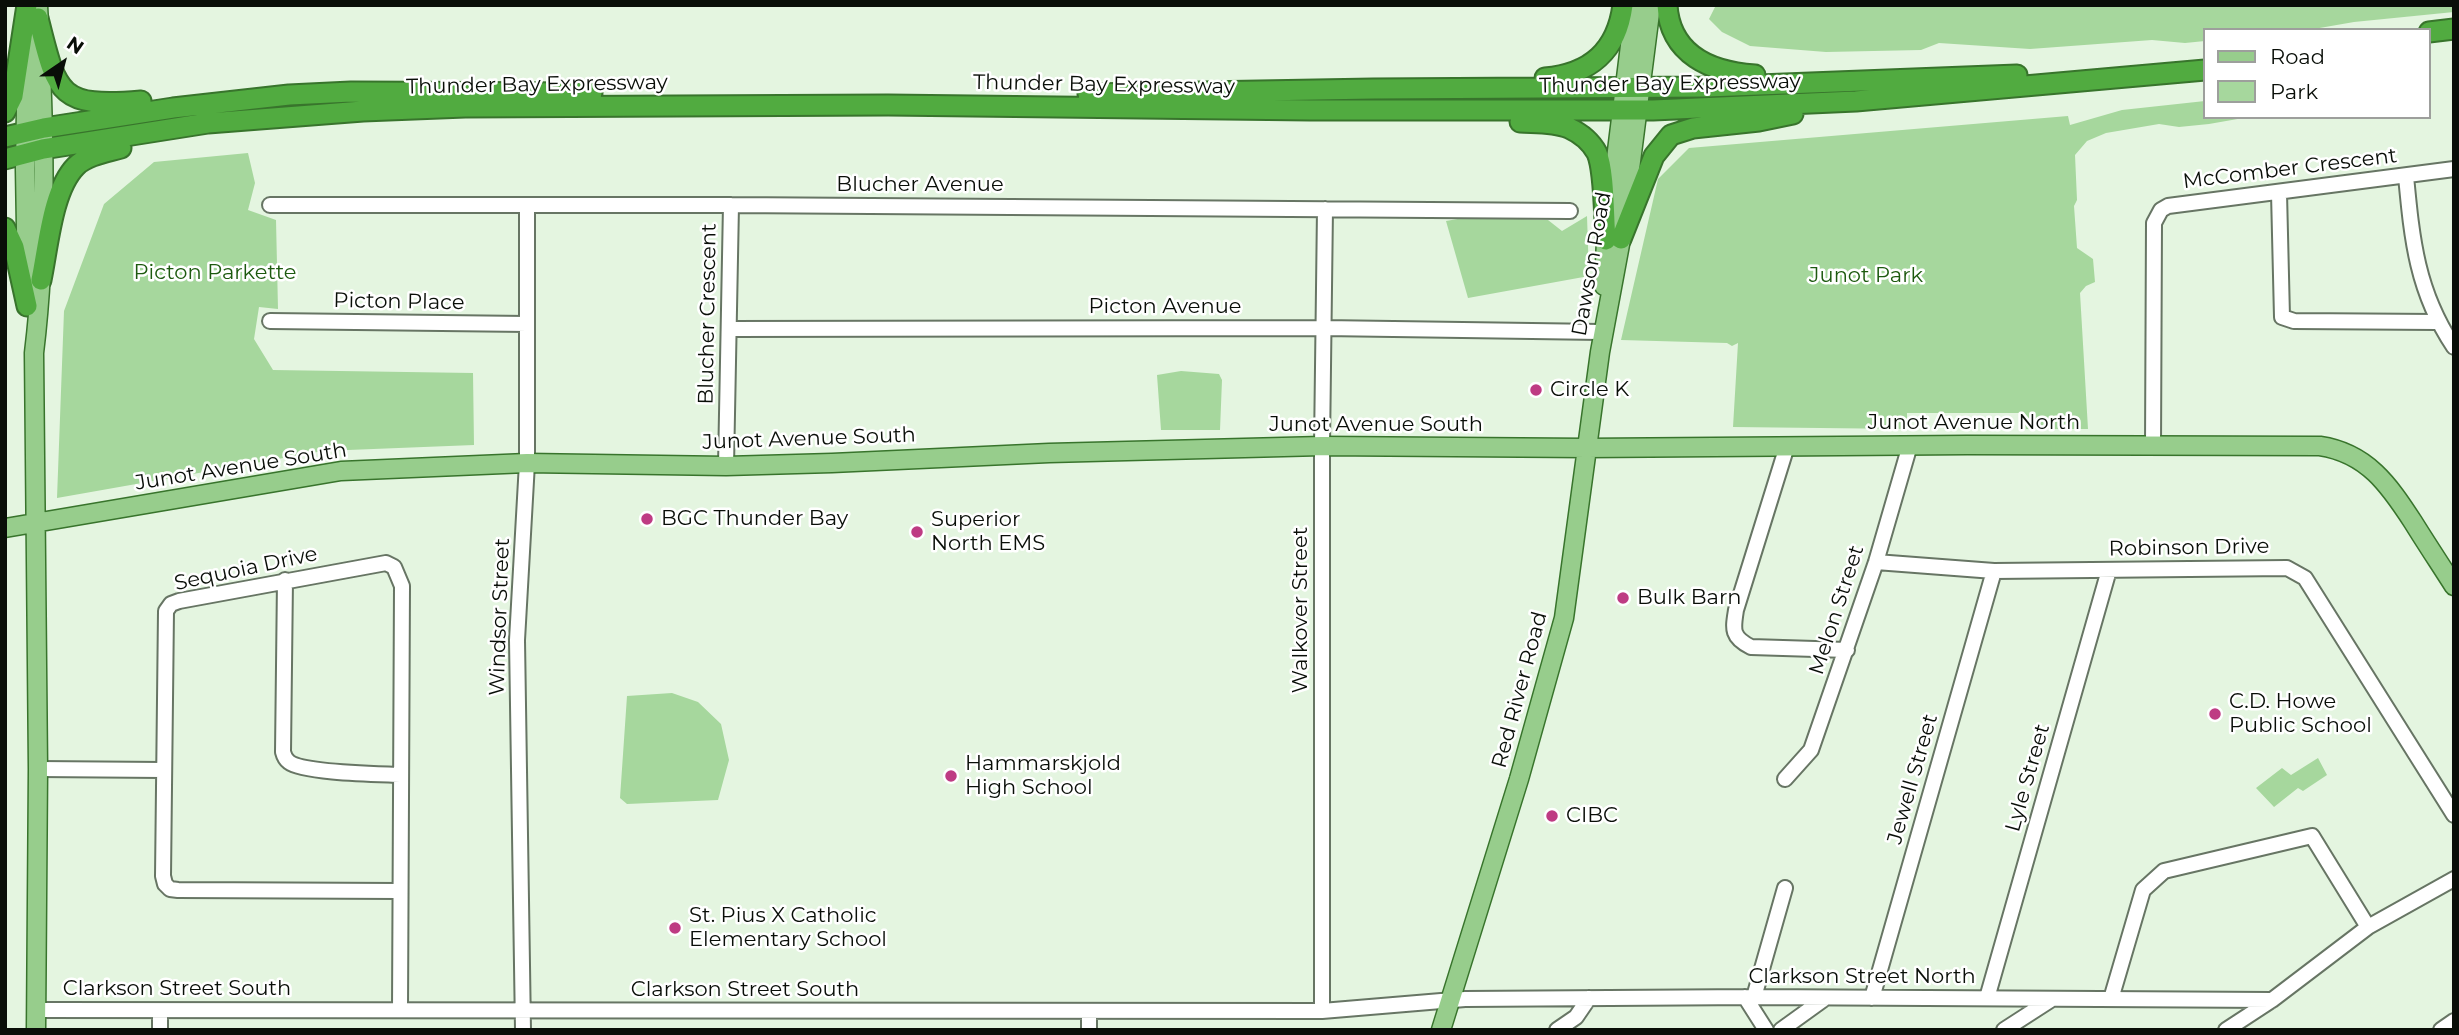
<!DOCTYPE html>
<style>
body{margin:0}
#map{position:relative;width:2459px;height:1035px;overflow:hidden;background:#e4f5e0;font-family:Montserrat,sans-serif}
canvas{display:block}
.frame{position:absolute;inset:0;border:7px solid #090e08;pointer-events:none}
.legend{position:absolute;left:2203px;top:28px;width:228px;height:91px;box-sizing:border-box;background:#fff;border:2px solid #9d9f9c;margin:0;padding:9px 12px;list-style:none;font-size:21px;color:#090e08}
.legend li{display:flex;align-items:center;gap:14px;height:35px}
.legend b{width:35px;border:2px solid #9d9f9c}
.north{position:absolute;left:28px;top:28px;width:70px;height:70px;-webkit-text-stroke:5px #fff;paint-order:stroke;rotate:35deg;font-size:19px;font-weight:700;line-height:28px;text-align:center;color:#090e08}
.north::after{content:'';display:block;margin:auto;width:24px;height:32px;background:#090e08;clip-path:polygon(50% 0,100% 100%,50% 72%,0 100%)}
</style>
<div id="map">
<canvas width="2459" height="1035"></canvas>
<div class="frame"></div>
<ul class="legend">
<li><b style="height:9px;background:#97cd8c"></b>Road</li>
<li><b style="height:19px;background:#a6d79d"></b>Park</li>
</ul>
<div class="north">N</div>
</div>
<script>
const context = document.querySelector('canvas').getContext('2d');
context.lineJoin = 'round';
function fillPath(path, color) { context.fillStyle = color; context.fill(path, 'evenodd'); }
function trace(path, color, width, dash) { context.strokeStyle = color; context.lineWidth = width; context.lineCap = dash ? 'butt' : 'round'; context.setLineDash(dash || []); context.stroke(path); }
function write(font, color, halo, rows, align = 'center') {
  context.font = font + ' Montserrat,sans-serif'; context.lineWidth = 5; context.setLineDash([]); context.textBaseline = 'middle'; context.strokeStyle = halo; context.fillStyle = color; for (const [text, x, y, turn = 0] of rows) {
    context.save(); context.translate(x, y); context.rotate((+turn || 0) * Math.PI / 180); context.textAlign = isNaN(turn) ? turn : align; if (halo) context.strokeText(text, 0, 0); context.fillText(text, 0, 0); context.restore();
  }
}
const green = new Path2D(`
 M1716,5H2454V12L2354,22L2308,30H2205V41L2185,43L2152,40L2030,49L1939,43L1921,50L1826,52L1750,46L1722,32L1709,19Z
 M2205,101V117H2249L2209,124L2179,127L2159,124L2106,133L2087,141L2075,155L2077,200L2074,206L2077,248L2093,259L2095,282L2086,286L2080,293L2088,429H2026L2024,413H1907V429L1733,427L1738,343L1732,346L1727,343L1621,340L1658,179L1689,148L2068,116L2070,125L2122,110Z
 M248,153L255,183L248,210L276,220L278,309L259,307L254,339L273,370L473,373L474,445L323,451L57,498L64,311L104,204L154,162Z
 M1587,216L1589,276L1468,298L1446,221L1469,217L1548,220L1562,231Z
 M1181,371L1219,374L1222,380L1220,430H1161L1157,375Z
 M672,693L698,702L721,724L729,760L718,800L627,804L620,798L627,696Z
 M2318,758L2327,775L2303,791L2298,788L2274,807L2256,788L2282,768L2291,775Z`);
const minor = new Path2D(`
 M2406,176C2412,240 2417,292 2454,347
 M2279,193L2282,317L2294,321L2437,322
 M270,205H731L1570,211
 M270,321L527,324
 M730,329L1324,328L1601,332
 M1787,446L1736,610C1733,629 1731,637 1751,647L1847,650
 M2153,446L2154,223L2161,210L2168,206L2454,169
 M726,466L731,205
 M1876,562L1994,571L2287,568L2305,578L2454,815
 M285,580L283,752C284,756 285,759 289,762C303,773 379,774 400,775
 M38,769L163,770
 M1785,779L1811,750L1876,562L1910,445
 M1745,997L1766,1030
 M1754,997L1785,888
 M1872,998L1994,571
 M1987,998L2109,570
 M2111,999L2143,890L2164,871L2312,836L2368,927
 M36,1010L1322,1011L1465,999L1754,997L2272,1000
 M400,1010L402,586L394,567L386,563L179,601L171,604L166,611L163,876L165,884L170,889L178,890L400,891
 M1322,1011V446L1325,209
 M1089,1012V1030
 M160,1030V1011
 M523,1030L517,640L527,463V205
 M1557,1030L1576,1017L1589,998
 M1781,1030L1824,999
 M2004,1030L2052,999
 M2226,1030L2272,1000L2368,927L2454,879
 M2441,1030L2454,1021`);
const major = new Path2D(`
 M27,49L25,169L27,287
 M1604,286L1606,240L1635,5
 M5,528L341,471L527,463L726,466L832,463L1049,453L1322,446L1587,448L1967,445L2320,446C2367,453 2389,485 2413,522C2426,543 2440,564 2454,586
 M36,1030L38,769L34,353C48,238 44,121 38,5
 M1441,1030L1519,779L1564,618L1600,352L1621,239L1651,5`);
const highway = new Path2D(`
 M1667,5C1670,55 1711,72 1755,75
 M38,18C57,94 58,108 141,101
 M2429,32L2454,29
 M1545,78C1590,74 1617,51 1623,5
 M1088,94L1373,89L1707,87L2017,75
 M5,112L13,96L27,5
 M1520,122C1536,123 1554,122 1569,128C1580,133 1591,142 1597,153C1605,171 1604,218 1606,240
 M5,137L44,128L173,108L289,95L351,92L592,93
 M5,159L43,149L208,123L363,111L465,107L888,105L1310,110H1653L1856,101L2205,70
 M5,228L14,247L27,306
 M1621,239L1654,156L1671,135L1693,128L1759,121L1793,114
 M41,280C48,247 52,190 76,166C87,155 107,152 121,148`);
const markers = [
 [1536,390,7,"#be3b83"],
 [647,519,7,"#be3b83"],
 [917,532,7,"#be3b83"],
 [1623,598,7,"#be3b83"],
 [2215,714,7,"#be3b83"],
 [951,776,7,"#be3b83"],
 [1552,816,7,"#be3b83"],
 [675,928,7,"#be3b83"]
];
const streetNames = [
 ["Thunder Bay Expressway",1670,84,-1],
 ["Thunder Bay Expressway",537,85,-1],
 ["Thunder Bay Expressway",1104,85,1],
 ["McComber Crescent",2290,169,-7],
 ["Blucher Avenue",920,185],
 ["Dawson Road",1592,264,-80],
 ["Picton Place",399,302,1],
 ["Picton Avenue",1165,307],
 ["Blucher Crescent",708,314,-89],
 ["Junot Avenue North",1974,423],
 ["Junot Avenue South",1376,425],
 ["Junot Avenue South",809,439,-2],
 ["Junot Avenue South",241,467,-9],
 ["Robinson Drive",2189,548,-1],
 ["Sequoia Drive",246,569,-12],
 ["Walkover Street",1301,610,-90],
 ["Melon Street",1837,610,-72],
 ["Windsor Street",500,617,-88],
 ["Red River Road",1520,690,-75],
 ["Lyle Street",2028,778,-74],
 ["Jewell Street",1913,779,-74],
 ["Clarkson Street North",1862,977],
 ["Clarkson Street South",177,989],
 ["Clarkson Street South",745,990]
];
const parkNames = [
 ["Picton Parkette",215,273],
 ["Junot Park",1866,276]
];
const poiNames = [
 ["Circle K",1550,390],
 ["BGC Thunder Bay",661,519],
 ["Superior",931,520],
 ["North EMS",931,544],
 ["Bulk Barn",1637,598],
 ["C.D. Howe",2229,702],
 ["Public School",2229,726],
 ["Hammarskjold",965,764],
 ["High School",965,788],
 ["CIBC",1566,816],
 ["St. Pius X Catholic",689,916],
 ["Elementary School",689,940]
];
fillPath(green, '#a6d79d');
trace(minor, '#677564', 18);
trace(major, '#38742c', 21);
trace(highway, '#38742c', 23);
trace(minor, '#fff', 14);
trace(major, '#97cd8c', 18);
trace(highway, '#51ab40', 19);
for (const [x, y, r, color] of markers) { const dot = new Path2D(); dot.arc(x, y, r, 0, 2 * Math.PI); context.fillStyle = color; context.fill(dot); trace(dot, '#fff', 2.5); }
write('21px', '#090e08', '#fff', streetNames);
write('21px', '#1d5a0f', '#fff', parkNames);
write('21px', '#090e08', '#fff', poiNames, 'left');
</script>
